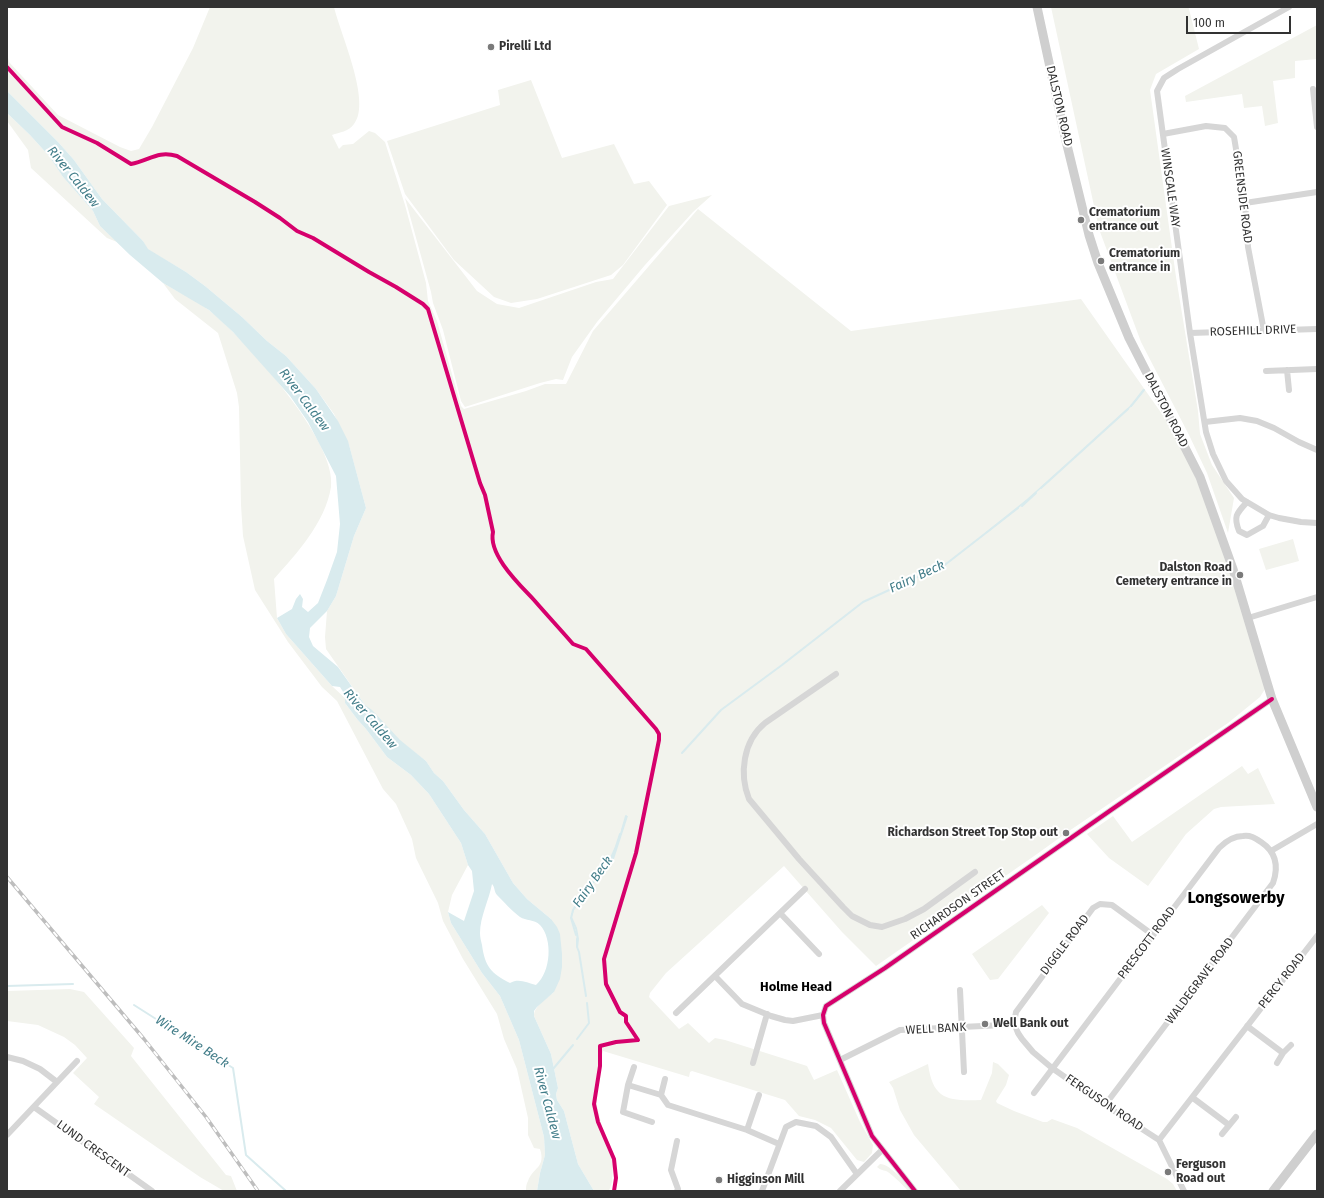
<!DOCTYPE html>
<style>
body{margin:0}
#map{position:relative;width:1324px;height:1198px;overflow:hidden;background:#fff;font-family:"Fira Sans",sans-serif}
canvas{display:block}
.frame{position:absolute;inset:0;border:8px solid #323232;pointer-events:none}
.scale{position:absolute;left:1186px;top:16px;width:105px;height:18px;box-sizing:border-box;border:2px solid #323232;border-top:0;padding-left:5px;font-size:12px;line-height:14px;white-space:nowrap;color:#323232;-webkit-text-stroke:3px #fff;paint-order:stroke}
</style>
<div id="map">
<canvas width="1324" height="1198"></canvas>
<div class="frame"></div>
<div class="scale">100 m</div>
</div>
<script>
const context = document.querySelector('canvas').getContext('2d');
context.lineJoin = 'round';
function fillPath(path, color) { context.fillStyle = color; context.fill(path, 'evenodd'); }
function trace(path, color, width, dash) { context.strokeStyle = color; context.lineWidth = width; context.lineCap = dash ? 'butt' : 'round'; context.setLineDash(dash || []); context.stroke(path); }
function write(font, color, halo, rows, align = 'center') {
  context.font = font + ' "Fira Sans",sans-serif'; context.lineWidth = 4; context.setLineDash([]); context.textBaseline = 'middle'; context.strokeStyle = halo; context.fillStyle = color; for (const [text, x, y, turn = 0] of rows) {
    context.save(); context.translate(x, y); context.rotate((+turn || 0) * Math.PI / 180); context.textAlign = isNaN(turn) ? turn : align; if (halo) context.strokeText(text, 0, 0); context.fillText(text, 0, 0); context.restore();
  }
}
const green = new Path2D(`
 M210,7H334C340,33 372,102 354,124C348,132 340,132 332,135L339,149L343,145L353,144L369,131L375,133L385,142L405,205L426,283L428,301L437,321L461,406L464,409L526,391L545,384H566L593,331L698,209L851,331L1081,299L1181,441L1232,569L1265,689L1260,697L1228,723L1069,831L1037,854L876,966L842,932L784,866L666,973L650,993L649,997L679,1029L688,1023L709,1043L715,1038L725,1040L807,1066L814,1080L837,1070L860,1122L873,1145L872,1153L864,1162L857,1160L831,1128L815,1120L799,1116L785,1100L692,1071L690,1072L689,1077L603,1051L597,1071V1106L607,1148L612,1158L613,1165L612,1182L609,1191H594L578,1164L564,1111L557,1100L556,1094L558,1088L551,1054L534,1016C534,1006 547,998 554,992L551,919L527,899L513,883L485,834L464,810L443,781L434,773L426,761L400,741L365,705L326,649L325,637L327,611L336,596L354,536L366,508L349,445L334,414L316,389L286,356L267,341L242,317L205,286L186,272L147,249L143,241L102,199L74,160L59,143L7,91V53L9,62L58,115L120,147L131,151L139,149L152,127L193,48Z
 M1051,7H1188L1189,9L1199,49L1156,74L1150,90L1176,277L1198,411L1200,434L1212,465L1234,498L1228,533L1207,473L1189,435L1141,342L1099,229Z
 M1317,25V59L1295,61V78L1273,81L1278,123L1265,126L1262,106L1244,108L1242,94L1186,102L1185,96Z
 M531,80L562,158L614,144L634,184L649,181L667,205L623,265L611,275L537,299L511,303L494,297L454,260L405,194L387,141L500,105L498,90Z
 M7,113L30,135L49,156L63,177L93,211L100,226L117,242L107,238L31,168L28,150L7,121Z
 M712,195L693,212L645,265L597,322L572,357L563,380L556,379L540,383L465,407L461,401L443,330L433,303L431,292L405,198L477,291L497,304L519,308L596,282L613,279L669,206Z
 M163,283C178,292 196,300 210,311C245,339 338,442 331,487C325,523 297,553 274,579L277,618L286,634L332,686L346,699L345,703L357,719L366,729L387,757L411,775L429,794L461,843L468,865L452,895L448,912L451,923L482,973L500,996L519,1040L544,1137L545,1155L540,1173L537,1191H526C526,1188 526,1184 528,1181C533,1167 546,1168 540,1149L534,1148L528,1135V1118L517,1069L504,1039L497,1014L463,959L443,921L438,903L416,858L412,839L396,804L383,789L337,701L322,687L288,642L255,590L243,536L241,505L239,407L237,393L218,333L175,299Z
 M1293,539L1299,561L1266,570L1259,549Z
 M1242,766L1248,774L1258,768L1275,804L1221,807L1214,809L1186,834L1148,886L1109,858L1087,834L1113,816L1132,842Z
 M1042,905L1049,913L998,979L990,980L972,954Z
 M70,989L84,992L134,1048L131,1056L226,1175L231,1176L237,1191H224L200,1177L94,1104L99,1097L73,1073L87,1058L75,1045L64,1037L38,1025L7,1021V991Z
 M993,1062L998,1064L1009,1075L1006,1085L996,1101L997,1103L1014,1111L1043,1122H1047L1052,1119L1077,1128L1167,1179L1173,1184L1177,1191H961L914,1135L900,1110L893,1088L889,1082L928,1064C933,1100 948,1101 981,1100L992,1073Z
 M880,1164C890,1164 906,1183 913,1191H908C905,1187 891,1173 886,1171C883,1170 880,1170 877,1167Z`);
const water = new Path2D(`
 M7,91L59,143L74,160L102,199L143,241L148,249L186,272L205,286L242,317L267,341L286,356L316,389L338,421L348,441L366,508L354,536L336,596L327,611L310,628L309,637L313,646L338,667L365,705L372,710L400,740L426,761L434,773L443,781L464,810L485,834L513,883L527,899L551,919L557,927L560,934L562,954V967L560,979L554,992L537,1007L534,1011V1016L551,1054L558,1088L556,1094L557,1100L564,1111L578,1164L594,1191H537L540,1173L545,1155L544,1137L519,1040L500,996L482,973L451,923L448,912L464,921L474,891L472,871L468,865L461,843L429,794L411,775L387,757L366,729L357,719L345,703V695L340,687L332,686L286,634L277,618L292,609L296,599L300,594L303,599L302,607L308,612L318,603L327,580L337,552L340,524L336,476L308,422L290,396L233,332L209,310L163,283L130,255L100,226L93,211L63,177L49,156L30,135L7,113ZM492,884C495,887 494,892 497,895C503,901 513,912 520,917C526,921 534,919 540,925C553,939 551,972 536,985C527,983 519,978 510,983C491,973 485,967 482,945C481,941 480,937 480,933C480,917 489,900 492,884Z
 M1143,389V392L1132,406L1075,458L1074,457L1132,404Z
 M1073,458V459L1026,502L987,533L986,532L1027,499Z
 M626,816H628L614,859L593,884L587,888L582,899L574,910L572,917L577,928L579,939L578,948L577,947L576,931L571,918L573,910L587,886L595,881L611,859Z`);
const stream = new Path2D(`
 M1131,406L1144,390
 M1041,488L1128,409
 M1022,506L1036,493
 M682,753L721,710L782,665L863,602L946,564L1018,508
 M622,830L626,816
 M592,883C606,874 616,849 620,834
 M576,935L571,918L573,910L588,885
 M577,939V947L579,952L586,996
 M7,986L73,984
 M134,1005L233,1068L246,1155L286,1191
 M577,1039L589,1023L587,1003
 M553,1069L573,1045`);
const street = new Path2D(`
 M1289,7L1178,69L1164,78L1157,91L1190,333L1206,432L1213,454L1226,481L1242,499L1269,515L1279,518L1301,522L1317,523
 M1313,89L1317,127
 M1163,134L1206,126L1225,128L1234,137L1245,203L1248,247L1264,331
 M1245,203L1317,192
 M1190,333L1317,329
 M1287,370L1289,390
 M1266,371L1317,369
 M1205,422L1240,418L1257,421L1274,428L1299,442L1317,450
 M1247,502C1237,513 1233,516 1239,531L1247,535L1263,526L1269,515
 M1248,618L1317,597
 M836,674L765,723C743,741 739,774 749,799L799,859L843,907L852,916L870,925L882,927L905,919L924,909L975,872
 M1271,851L1317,824
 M780,913L819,954
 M1153,935L1112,905L1100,904L1093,908L1016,1012L1014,1023L1018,1033L1022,1039L1033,1052L1052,1068L1105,1105L1159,1140L1184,1191
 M715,976L742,1004L771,1016L785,1020L793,1021L823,1015
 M960,990L964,1072
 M676,1013L805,889
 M1247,1026L1283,1053
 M7,1057L23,1061L40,1069L57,1082
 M840,1060L900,1030L1003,1025L1014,1023
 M753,1063L767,1014
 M1277,1063L1283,1053L1291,1045
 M634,1067L628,1085L623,1112L652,1122
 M665,1079L661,1095L668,1105L747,1130L779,1144
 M628,1085L661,1095
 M1034,1093L1219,848C1226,841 1233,836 1243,836C1251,835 1255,838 1261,842C1276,852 1279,866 1273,883L1105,1105
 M1193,1098L1229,1125
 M34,1107L152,1191
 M747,1130L759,1095
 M1222,1134L1236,1117
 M7,1135L77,1061
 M1159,1140L1317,936
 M677,1141L671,1170L678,1189L677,1191
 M762,1191L786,1127L796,1122L816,1126L831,1137L857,1174
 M840,1191L882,1150
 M915,1191L872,1136L824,1023L823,1015L826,1006L885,968L1111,810L1272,699`);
const secondary = new Path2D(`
 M1037,7L1066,141L1089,235L1098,263L1129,338L1200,477L1233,569L1272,699L1317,807
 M1273,1191L1317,1134`);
const rail = new Path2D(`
 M7,877L144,1039L206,1117L258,1191`);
const cycleway = new Path2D(`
 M7,67L62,127L97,143L131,164C149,161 157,150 177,156L255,202L280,218L297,231L313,238L369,272L396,287L423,304L428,309L480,483L485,495L493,532C488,555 520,585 534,600C547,615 560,629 573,644L586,649L656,729L659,734V740L636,853L604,959L606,984L620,1012L626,1016V1022L638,1040L616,1042L600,1046V1066L594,1104L598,1122L614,1159L616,1178L614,1191
 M915,1191L872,1136L824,1023L823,1015L826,1006L885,968L1111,810L1272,699`);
const markers = [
 [491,47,4,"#7a7a7a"],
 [1081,220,4,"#7a7a7a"],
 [1101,261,4,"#7a7a7a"],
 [1240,575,4,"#7a7a7a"],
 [1066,833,4,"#7a7a7a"],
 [985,1024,4,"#7a7a7a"],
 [1168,1172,4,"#7a7a7a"],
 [719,1180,4,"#7a7a7a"]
];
const poiNames = [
 ["Pirelli Ltd",499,47],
 ["Crematorium",1089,213],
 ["entrance out",1089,227],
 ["Crematorium",1109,254],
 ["entrance in",1109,268],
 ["Dalston Road",1232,568,"right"],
 ["Cemetery entrance in",1232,582,"right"],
 ["Richardson Street Top Stop out",1058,833,"right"],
 ["Well Bank out",993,1024],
 ["Ferguson",1176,1165],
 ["Road out",1176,1179],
 ["Higginson Mill",727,1180]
];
const streetNames = [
 ["DALSTON ROAD",1059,106,77],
 ["WINSCALE WAY",1170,188,82],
 ["GREENSIDE ROAD",1242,197,83],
 ["ROSEHILL DRIVE",1253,331,-2],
 ["DALSTON ROAD",1166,410,63],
 ["RICHARDSON STREET",958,905,-35],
 ["PRESCOTT ROAD",1147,943,-53],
 ["DIGGLE ROAD",1065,945,-53],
 ["WALDEGRAVE ROAD",1200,981,-53],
 ["PERCY ROAD",1282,981,-52],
 ["WELL BANK",936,1029,-3],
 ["FERGUSON ROAD",1104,1103,34],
 ["LUND CRESCENT",93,1149,36]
];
const waterNames = [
 ["River Caldew",73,177,51],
 ["River Caldew",304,400,53],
 ["Fairy Beck",917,577,-25],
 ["River Caldew",370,719,49],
 ["Fairy Beck",593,882,-55],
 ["Wire Mire Beck",192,1042,33],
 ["River Caldew",547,1103,75]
];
const neighbourhoodNames = [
 ["Holme Head",796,987]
];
const districtNames = [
 ["Longsowerby",1236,899]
];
fillPath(green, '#f2f3ed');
fillPath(water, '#d9ebee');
trace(stream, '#d9ebee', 2);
trace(street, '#d6d6d6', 6);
trace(secondary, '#cfcfcf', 9);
trace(rail, '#bebebe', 3.5);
trace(rail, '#fff', 2, [6]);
trace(cycleway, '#d6006c', 4);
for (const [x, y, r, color] of markers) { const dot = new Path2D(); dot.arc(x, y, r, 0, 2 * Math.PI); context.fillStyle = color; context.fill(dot); trace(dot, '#fff', 1.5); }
write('bold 12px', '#323232', '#fff', poiNames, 'left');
write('12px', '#323232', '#fff', streetNames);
write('italic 13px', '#427d89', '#fff', waterNames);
write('bold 13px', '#000', '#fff', neighbourhoodNames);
write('bold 16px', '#000', '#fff', districtNames);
</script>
